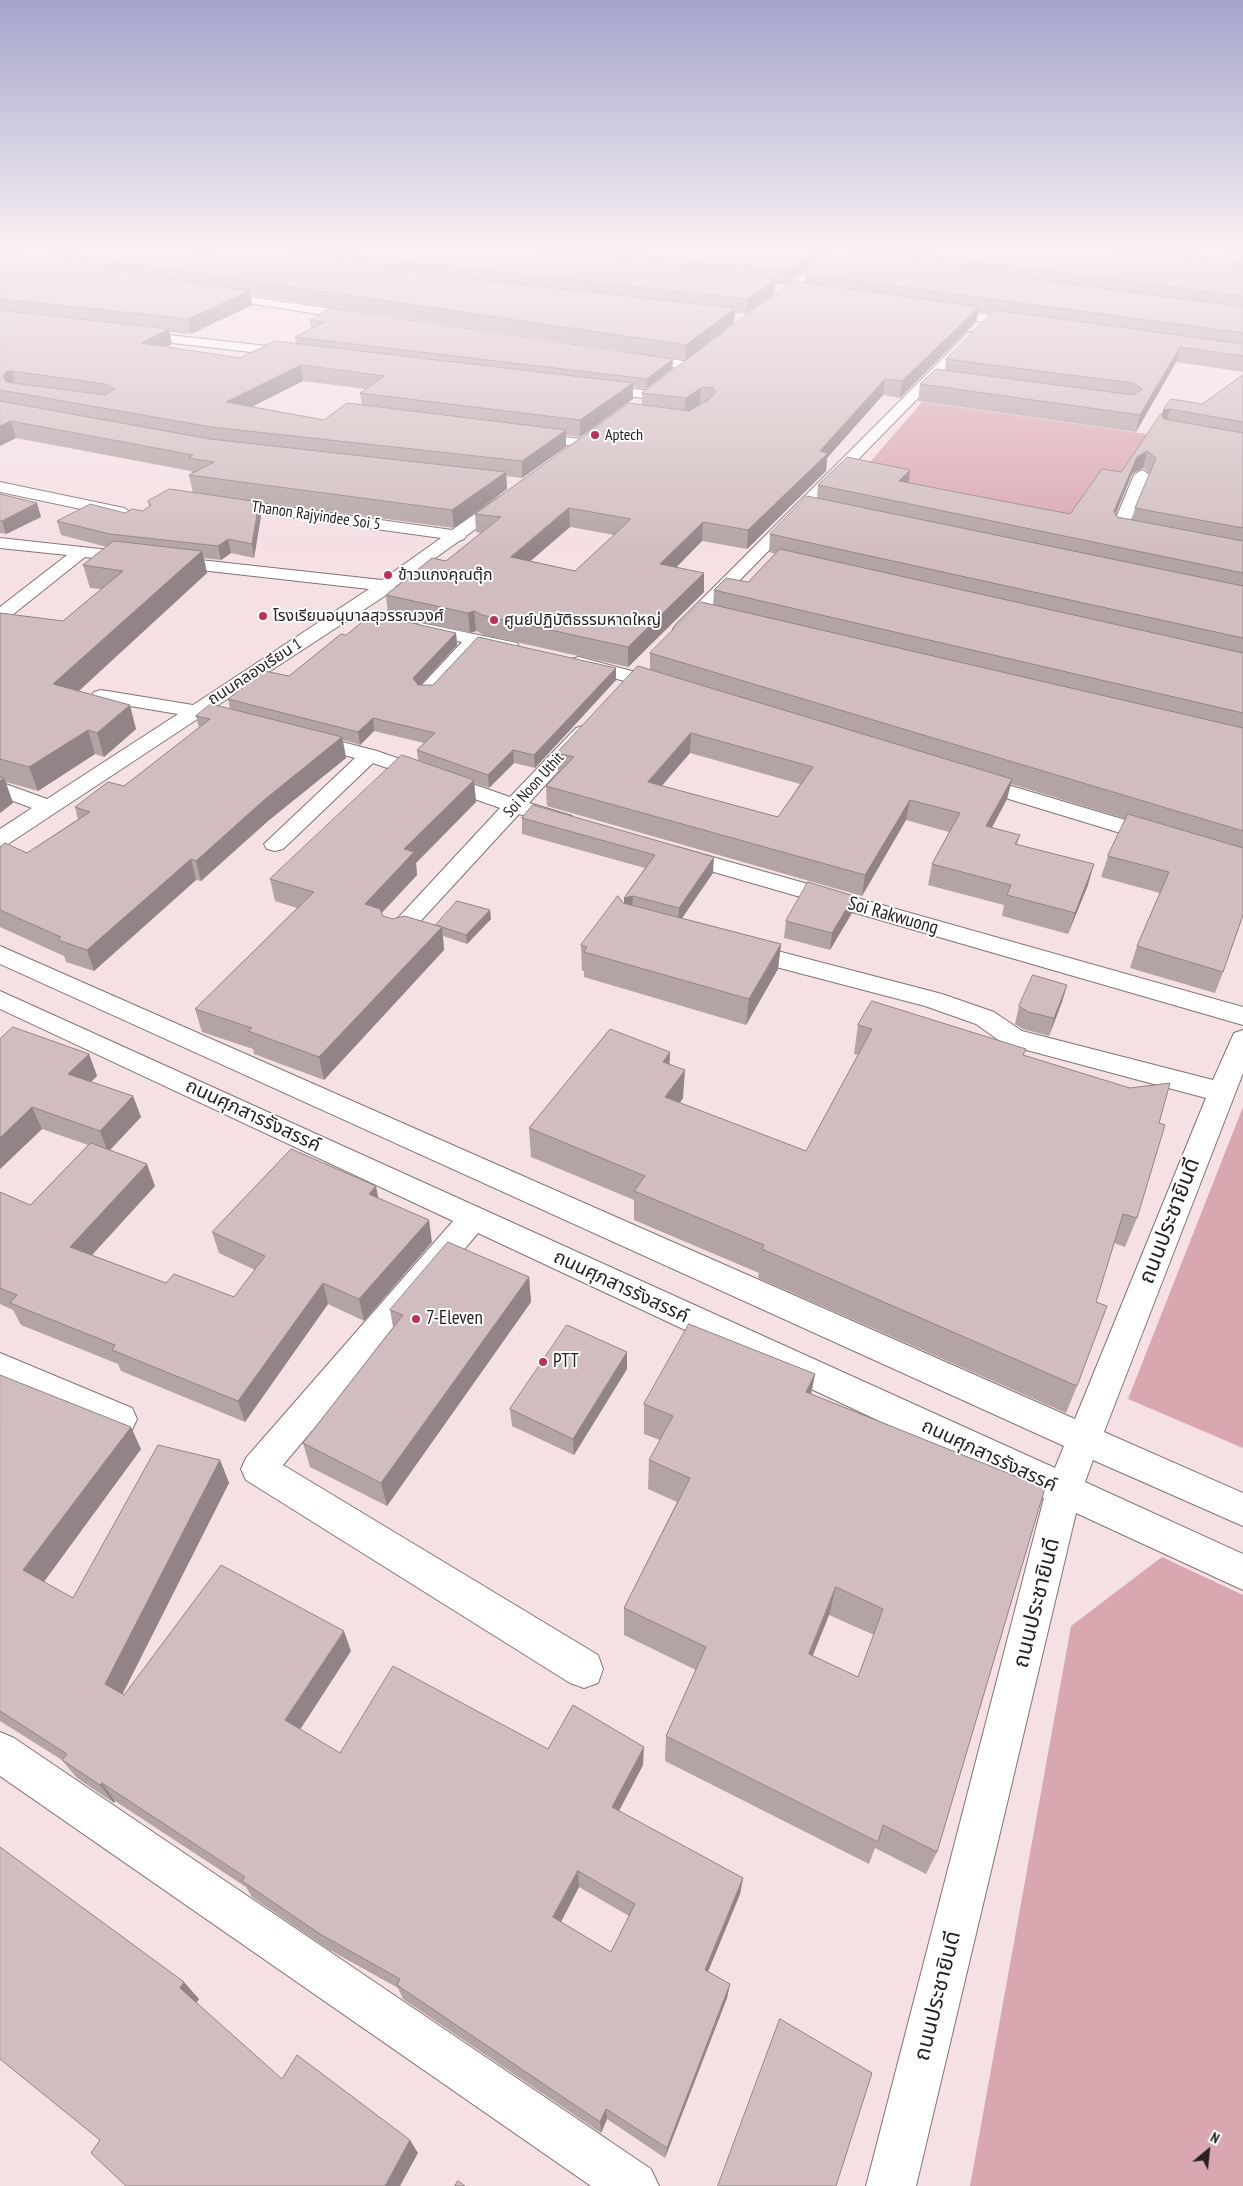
<!DOCTYPE html>
<meta charset="utf-8">
<style>
body{margin:0}
#map{position:relative;width:1243px;height:2186px;overflow:hidden;background:#f5e0e4;font-family:"PT Sans Narrow",sans-serif}
canvas{display:block}
.north{position:absolute;left:1183px;top:2126px;width:50px;height:50px;-webkit-text-stroke:4px #fff;paint-order:stroke;rotate:28deg;font-size:14px;font-weight:700;line-height:20px;text-align:center;color:#282122}
.north::after{content:'';display:block;margin:auto;width:18px;height:22px;background:#282122;clip-path:polygon(50% 0,100% 100%,50% 72%,0 100%)}
</style>
<div id="map">
<canvas width="1243" height="2186"></canvas>
<div class="north">N</div>
</div>
<script>
const context = document.querySelector('canvas').getContext('2d');
context.lineJoin = 'round';
function fillPath(path, color) { context.fillStyle = color; context.fill(path, 'evenodd'); }
function trace(path, color, width, dash) { context.strokeStyle = color; context.lineWidth = width; context.lineCap = dash ? 'butt' : 'round'; context.setLineDash(dash || []); context.stroke(path); }
function write(font, color, halo, rows, align = 'center') {
  context.font = font + ' "PT Sans Narrow","Noto Sans Thai",sans-serif'; context.lineWidth = 4; context.setLineDash([]); context.textBaseline = 'middle'; context.strokeStyle = halo; context.fillStyle = color; for (const [text, x, y, turn = 0] of rows) {
    context.save(); context.translate(x, y); context.rotate((+turn || 0) * Math.PI / 180); context.textAlign = isNaN(turn) ? turn : align; if (halo) context.strokeText(text, 0, 0); context.fillText(text, 0, 0); context.restore();
  }
}
const green = new Path2D(`
 M922,402L1161,436L1063,531L859,475Z
 M1243,1107V1448L1128,1399Z
 M1162,1557L1243,1595V2186H970L1071,1626Z`);
const canal = new Path2D(`
 M64,249H88L86,252L0,274V266Z`);
const minor = new Path2D(`
 M86,249H104L0,278V272Z
 M837,249H849L775,306H767V302Z
 M215,292L361,313L367,317L361,321L211,297L209,295Z
 M940,308L1024,320L1030,324L1024,328L936,315V309Z
 M133,331L294,349L300,353L294,357L129,338L127,335Z
 M972,332L976,333L978,336L976,339L688,633H676L673,629L676,625L968,333Z
 M636,353L689,362L696,366L689,370L631,360L630,357L631,354Z
 M595,384L650,391L657,395L650,399L590,391L588,388Z
 M530,433L582,439L589,443L582,447L525,440L523,437L525,434Z
 M1142,470L1150,475L1128,527L1149,531L1151,534L1143,539L1113,533L1111,530L1134,475Z
 M0,482L124,508L132,513L124,518L0,492Z
 M505,495L513,500L511,503L466,536L464,539L459,541L396,586L394,590L212,709L244,718L247,722L244,726L237,728L199,718L8,844L0,846V829L32,808L0,796V782L47,799L178,714L94,700L91,696L94,692L101,690L193,705L369,589L85,557L6,620L0,621V607L67,555L0,548V538L382,580L441,538L224,508L216,503L224,498L452,530L499,497Z
 M421,623L517,643L519,647L517,651L510,653L479,646L433,696H419L416,692L419,688L462,642L415,632L412,628L415,624Z
 M579,657L673,682L676,686L673,690L666,692L572,667L570,663L572,659Z
 M583,726L590,728L593,732L590,736L529,803L572,816L575,821L572,826L564,828L519,814L406,937L397,940L388,937L385,932L500,808L373,763L283,849L275,851L267,849L264,844L355,758L300,743L297,739L300,735L307,733L377,751L510,797L576,728Z
 M974,775L1166,832L1169,837L1166,842L1158,844L1150,842L966,786L963,781L966,776Z
 M677,847L1243,1007V1025L669,859L666,854L669,849Z
 M743,942L942,994L994,1012L1022,1031L1213,1080L1234,1033L1243,1030V1073L1104,1432L1243,1493V1526L1093,1460L1085,1482L1243,1554V1590L1076,1513L916,2186H866L1044,1498L478,1233L283,1465L598,1655L603,1669L598,1683L584,1688L570,1683L246,1480L241,1469L246,1458L453,1221L0,1009V991L1055,1468L1064,1446L0,964V946L1075,1419L1206,1098L1004,1044L976,1024L925,1006L734,956L731,950L734,944Z
 M0,1353L132,1408L137,1419L132,1430L120,1434L0,1382Z
 M0,1732L14,1738L651,2169L659,2186H591L0,1776Z`);
const major = new Path2D(`
 M52,249H70L0,269V263Z`);
const wall = new Path2D(`
 M47,249H834L785,285L775,284L774,294L746,314L735,313L734,323L686,360L250,295L252,305L191,334L169,332L172,344L167,347L240,358L296,343L295,337L311,329L310,321L673,359L672,369L646,389L633,387V399L580,437L566,435V447L522,478L506,476L507,489L454,528L193,493L189,475L192,473L191,471L16,438L0,446V265L56,262L54,256L49,257ZM303,381L365,389L360,393L362,405L324,420L252,407Z
 M843,249H1197L1243,255V372L1176,362L1136,432L918,401L920,384L945,370L946,359L992,314L978,312L976,322L900,398L883,395L827,458L826,471L747,549L702,541L676,567L704,592L628,667L484,635L476,631L470,633L388,615L386,595L446,561L481,533L476,532L475,514L642,405V393L804,283L805,274L843,254ZM570,527L614,535L575,571L530,561Z
 M1243,375V916L1223,972L1215,993L1130,968L1137,946L1160,893L1101,877L1108,856L1126,819L1011,784L1007,799L992,828L1020,835L1017,844L1088,885L1068,934L1002,916L1004,905L928,885L932,864L949,832L906,820L862,896L547,806L546,786L558,774L557,753L650,669V653L713,605L714,590L748,582L776,554L769,552L770,534L817,498L818,485L909,483L1070,514L1121,472L1162,415L1163,410L1171,399L1202,404ZM1143,468L1150,474L1135,508L1132,520L1117,517L1116,514L1132,474ZM690,753L800,784L778,817L662,786Z
 M0,494L37,503L41,517L6,534L0,533Z
 M148,501L259,502L261,516L254,558L231,553L221,560L204,558L207,573L79,691L136,729L104,757L95,754L38,791L6,782L13,803L0,813V613L63,621L101,589L90,588L83,565L107,547L61,535L57,521L143,511L149,506Z
 M456,633L457,645L420,685H433L616,668V680L535,768L514,763L489,788L474,783L476,802L416,863L417,875L382,913L383,916L393,919L436,925L490,910L491,919L467,944L443,936L444,950L324,1080L254,1054L253,1049L202,1032L195,1009L297,908L275,901L270,879L418,760L417,750L424,743L374,731L360,745L343,740L346,758L268,821L201,881L196,880L94,971L66,962L64,956L0,927V847L27,853L78,819L75,807L124,786L199,728L196,716L230,709L228,699L289,676L346,635Z
 M533,805L713,873L682,918L781,944L778,969L746,1025L584,977V971H582L581,945L623,903H624V898L645,868L522,834V818Z
 M852,913L830,950L784,938L786,921Z
 M1067,985L1062,1002L1049,1036L1023,1029L1015,1024L1019,1006Z
 M858,1025L1024,1055L1159,1123L1137,1218L1125,1247L1114,1243L1096,1302L1077,1386L1066,1413L758,1278L759,1273L634,1220V1200L531,1157L529,1128L670,1064L683,1098L680,1103L806,1151L858,1055L854,1054Z
 M0,1039L89,1054L97,1076L91,1082L133,1096L141,1117L110,1150L155,1186L92,1255L166,1283L234,1297L255,1270L219,1253L212,1232L379,1199L432,1242L364,1321L328,1304L245,1422L121,1371L118,1364L21,1325L13,1310L0,1304V1192L30,1205L88,1145L42,1129L0,1169Z
 M529,1277L531,1302L387,1506L310,1467L303,1443L393,1327L390,1310Z
 M627,1352V1369L574,1455L512,1426L510,1409Z
 M815,1374L811,1394L1045,1488L937,1852L926,1874L875,1848L869,1864L665,1761L666,1736L696,1670L624,1635V1608L677,1502L648,1489L649,1460L660,1440L644,1434V1404ZM829,1615L874,1635L858,1677L812,1656Z
 M0,1375L141,1449L44,1582L73,1598L220,1460L229,1483L122,1694L124,1695L351,1651L300,1729L340,1753L548,1749L643,1765L619,1811L743,1878L740,1894L708,1971L730,1984L727,1998L665,2158L607,2119L601,2133L403,1999L398,1988L328,1949L252,1897L246,1887L115,1801L114,1803L77,1778L62,1760L0,1721ZM579,1887L629,1916L611,1952L561,1922Z`);
const shadedWall = new Path2D(`
 M0,249H44L0,261Z
 M47,249H78L53,252L54,256L49,257Z
 M204,249H233L194,270L192,256Z
 M274,249H282L283,256Z
 M816,249H834L785,285L787,271Z
 M775,280L774,294L746,314L747,299Z
 M250,291L252,305L191,334L188,319Z
 M979,307L976,322L900,398L902,381Z
 M735,308L734,323L686,360V345Z
 M169,329L172,344L144,358L141,343Z
 M1180,347L1176,362L1136,432L1140,415Z
 M673,359L672,369L646,389L647,379Z
 M301,365L303,381L229,418L226,402Z
 M12,371L16,387L11,388L7,392L3,376L6,372Z
 M885,379L883,395L827,458L826,471L747,549L748,530Z
 M633,383V399L580,437V420Z
 M701,388L700,404L685,415L686,398Z
 M1170,409L1165,425L1159,427L1163,410Z
 M11,421L16,438L0,446V426Z
 M566,430V447L522,478V461Z
 M1147,451L1143,468L1132,474L1109,529L1114,511L1137,457Z
 M910,470L908,488L899,481Z
 M506,472L507,489L454,528L452,510Z
 M259,502L261,516L254,558L252,544Z
 M37,503L41,517L6,534L2,521Z
 M569,508L570,527L512,577L511,557Z
 M703,522L702,541L660,584V564Z
 M228,539L231,553L221,560L218,546Z
 M202,551L207,573L60,708L53,684Z
 M704,573V592L628,667V647Z
 M474,611L476,631L470,633L468,613Z
 M456,633L457,645L415,691L413,678Z
 M616,668V680L535,768L534,755Z
 M130,705L136,729L104,757L97,733Z
 M373,718L374,731L360,745L358,732Z
 M88,730L95,754L38,791L29,767Z
 M691,733L690,753L647,802L648,782Z
 M342,737L346,758L268,821L201,881L196,861L264,800Z
 M513,750L514,763L489,788L488,775Z
 M4,778L13,803L0,813V781Z
 M1012,779L1007,799L981,847L986,826Z
 M474,780L476,802L416,863L417,875L368,927L365,904L404,849Z
 M910,800L906,820L862,896L865,875Z
 M714,857L713,873L678,924L679,908Z
 M191,859L196,880L94,971L87,950Z
 M1094,864L1088,885L1068,934L1075,913Z
 M633,896L632,912L624,914V898Z
 M854,896L852,913L830,950L832,933Z
 M490,910L491,919L467,944L466,935Z
 M442,927L444,950L324,1080L319,1057Z
 M781,944L778,969L746,1025L749,999Z
 M1067,985L1062,1002L1049,1036L1054,1018Z
 M670,1052L669,1081L663,1062Z
 M89,1054L97,1076L76,1096L68,1074Z
 M685,1070L683,1098L664,1125L665,1097Z
 M133,1096L141,1117L108,1152L100,1131Z
 M32,1107L42,1129L0,1169V1138Z
 M147,1164L155,1186L80,1268L70,1247Z
 M376,1186L380,1207L369,1194Z
 M429,1220L432,1242L364,1321L359,1299Z
 M529,1277L531,1302L387,1506L381,1483Z
 M323,1283L328,1304L245,1422L238,1401Z
 M627,1352V1369L574,1455L573,1439Z
 M815,1374L809,1404L806,1392Z
 M131,1427L141,1449L37,1591L23,1570Z
 M220,1460L229,1483L118,1703L105,1684Z
 M836,1587L829,1615L803,1680L809,1654Z
 M344,1631L351,1651L294,1739L285,1720Z
 M644,1747L643,1765L612,1824V1807Z
 M102,1783L115,1801L114,1803L100,1785Z
 M578,1871L579,1887L555,1933L553,1917Z
 M743,1878L740,1894L703,1984L705,1970Z
 M184,1982L199,1999L195,2005L180,1988Z
 M730,1984L727,1998L665,2158L667,2148Z
 M606,2109L607,2119L601,2133L600,2122Z
 M410,2140L418,2153L400,2186H385Z`);
const building = new Path2D(`
 M61,249H204L192,256L198,260L204,259L223,249H277L281,252L355,266L735,308L686,345L53,252Z
 M318,249H493L775,280L747,299L356,256Z
 M587,249H816L787,271Z
 M884,249H1072L1243,271V296Z
 M1148,249H1197L1243,255V262Z
 M832,252L1243,307V333L805,274Z
 M28,258L250,291L188,319L0,299V265Z
 M793,281L979,307L902,381L885,379L820,451L828,453L748,530L703,522L660,564L704,573L628,647L482,615L474,611L468,613L386,595L432,558L446,561L501,517L475,514L629,403L689,411L707,401L716,392L712,387L701,388L686,398L642,393ZM569,508L631,519L575,571L511,557Z
 M330,308L673,359L647,379L295,337L325,322L310,321Z
 M0,310L169,329L141,343L240,358L275,341L633,383L580,420L360,393L384,376L301,365L226,402L324,420L347,403L566,430L522,461L211,427L0,390ZM12,371L105,384L114,389L105,395L6,382L3,376L6,372Z
 M995,310L1243,344V356L1180,347L1140,415L920,384L936,369L1133,395L1142,389L1133,383L946,359Z
 M1243,375V422L1170,409L1163,410L1171,399L1202,404Z
 M0,401L210,439L506,472L452,510L189,475L214,462L188,458L193,455L11,421L0,426Z
 M1161,414L1164,419L1243,433V528L1135,508L1156,458L1147,451L1137,457L1114,511L1117,517L1243,541V573L818,485L847,457L910,470L899,481L1070,514L1102,469L1121,472Z
 M170,489L259,502L252,544L228,539L218,546L110,534L57,521L90,504L125,513L132,509L143,511L151,505L148,501Z
 M0,494L37,503L2,521L0,520Z
 M807,496L1243,586V638L770,534Z
 M114,541L202,551L53,684L130,705L97,733L88,730L29,767L0,759V613L63,621L123,571L83,565Z
 M780,549L1243,653V713L714,590L726,578L748,582Z
 M701,602L1243,728V831L650,653Z
 M372,614L456,633L413,678L418,685H433L478,637L616,668L534,755L513,750L488,775L417,750L435,733L373,718L358,732L228,699L264,671L289,676L341,634L346,635Z
 M638,666L1012,779L986,826L1020,835L1015,844L1094,864L1075,913L1007,895L1011,885L932,864L960,813L910,800L865,875L546,786L574,757L557,753ZM691,733L813,767L778,817L648,782Z
 M211,704L342,737L264,800L196,861L191,859L87,950L58,940L61,937L0,910V847L5,843L27,853L90,812L75,807L108,782L124,786L210,719L196,716Z
 M402,755L474,780L404,849L414,852L365,904L380,909L383,916L393,919L404,916L442,927L319,1057L248,1031L252,1028L195,1009L314,892L270,879Z
 M0,777L4,778L0,781Z
 M533,805L714,857L679,908L633,896L624,898L655,855L522,818Z
 M1128,814L1243,848V915L1223,972L1137,946L1169,872L1108,856Z
 M808,882L854,896L832,933L786,921Z
 M618,896L623,903L781,944L749,999L584,952L587,947L581,945Z
 M457,901L490,910L466,935L436,925Z
 M1033,975L1067,985L1054,1018L1028,1012L1019,1006Z
 M872,1001L1026,1049L1023,1055L1130,1088L1170,1083L1159,1123L1165,1125L1137,1218L1123,1214L1096,1302L1107,1306L1077,1386L762,1249L764,1245L634,1191L645,1176L529,1128L610,1029L670,1052L663,1062L685,1070L665,1097L806,1151L872,1029L858,1025Z
 M13,1027L89,1054L68,1074L133,1096L100,1131L32,1107L0,1138V1039Z
 M91,1143L147,1164L70,1247L166,1283L174,1274L234,1297L265,1256L212,1232L291,1149L376,1186L369,1194L429,1220L359,1299L323,1283L238,1401L112,1350L115,1345L10,1303L17,1295L0,1288V1192L30,1205Z
 M448,1242L529,1277L381,1483L303,1443L403,1315L390,1310Z
 M689,1324L815,1374L806,1392L1045,1488L937,1852L883,1825L878,1842L666,1736L706,1647L624,1608L690,1478L649,1460L673,1416L644,1404ZM836,1587L883,1609L858,1677L809,1654Z
 M567,1325L627,1352L573,1439L510,1409Z
 M0,1375L131,1427L23,1570L73,1598L158,1445L220,1460L105,1684L124,1695L221,1565L344,1631L285,1720L340,1753L393,1666L548,1749L573,1705L644,1747L612,1807L743,1878L705,1970L730,1984L667,2148L606,2109L600,2122L397,1985L400,1979L320,1934L242,1881L245,1877L102,1783L100,1785L62,1760L67,1754L0,1711ZM578,1871L635,1904L611,1952L553,1917Z
 M0,1847L184,1982L180,1988L282,2079L297,2055L410,2140L385,2186H126L91,2153L100,2140L0,2059Z
 M780,2019L872,2073L836,2186H718Z
 M458,2181L465,2186H455Z`);
const markers = [
 [595,435,5,"#bd2f5d"],
 [388,575,5,"#bd2f5d"],
 [263,616,5,"#bd2f5d"],
 [494,620,5,"#bd2f5d"],
 [416,1319,5,"#bd2f5d"],
 [543,1362,5,"#bd2f5d"]
];
const farPoinames = [
 ["Aptech",605,435],
 ["ข้าวแกงคุณตุ๊ก",398,575],
 ["โรงเรียนอนุบาลสุวรรณวงศ์",273,616],
 ["ศูนย์ปฏิบัติธรรมหาดใหญ่",504,620]
];
const farStreetnames = [
 ["Thanon Rajyindee Soi 5",316,516,8],
 ["ถนนคลองเรียน 1",255,672,-33],
 ["Soi Noon Uthit",534,785,-48]
];
const streetNames = [
 ["Soi Rakwuong",893,916,16],
 ["ถนนศุภสารรังสรรค์",253,1116,25],
 ["ถนนศุภสารรังสรรค์",621,1287,25],
 ["ถนนศุภสารรังสรรค์",989,1456,25]
];
const poiNames = [
 ["7-Eleven",426,1319],
 ["PTT",553,1362]
];
const nearStreetnames = [
 ["ถนนประชายินดี",1170,1221,-69],
 ["ถนนประชายินดี",1037,1603,-76],
 ["ถนนประชายินดี",938,1996,-76]
];
fillPath(green, '#d9a7b0');
fillPath(canal, '#db8d9d');
trace(minor, '#857376', 2);
trace(major, '#fff', 2);
fillPath(minor, '#fff');
fillPath(major, '#febbca');
fillPath(wall, '#b4a3a5');
fillPath(shadedWall, '#928486');
fillPath(building, '#d1bdc0');
trace(building, '#928486', 1);
const sky = context.createLinearGradient(0, 0, 0, 555);
sky.addColorStop(0, '#a3a4ca');
sky.addColorStop(0.45, '#faf1f3');
sky.addColorStop(1, '#faf1f300');
context.fillStyle = sky;
context.fillRect(0, 0, 1243, 555);
for (const [x, y, r, color] of markers) { const dot = new Path2D(); dot.arc(x, y, r, 0, 2 * Math.PI); context.fillStyle = color; context.fill(dot); trace(dot, '#fff', 2); }
write('16px', '#282122', '#fff', farPoinames, 'left');
write('16px', '#282122', '#fff', farStreetnames);
write('19px', '#282122', '#fff', streetNames);
write('19px', '#282122', '#fff', poiNames, 'left');
write('22px', '#282122', '#fff', nearStreetnames);
</script>
